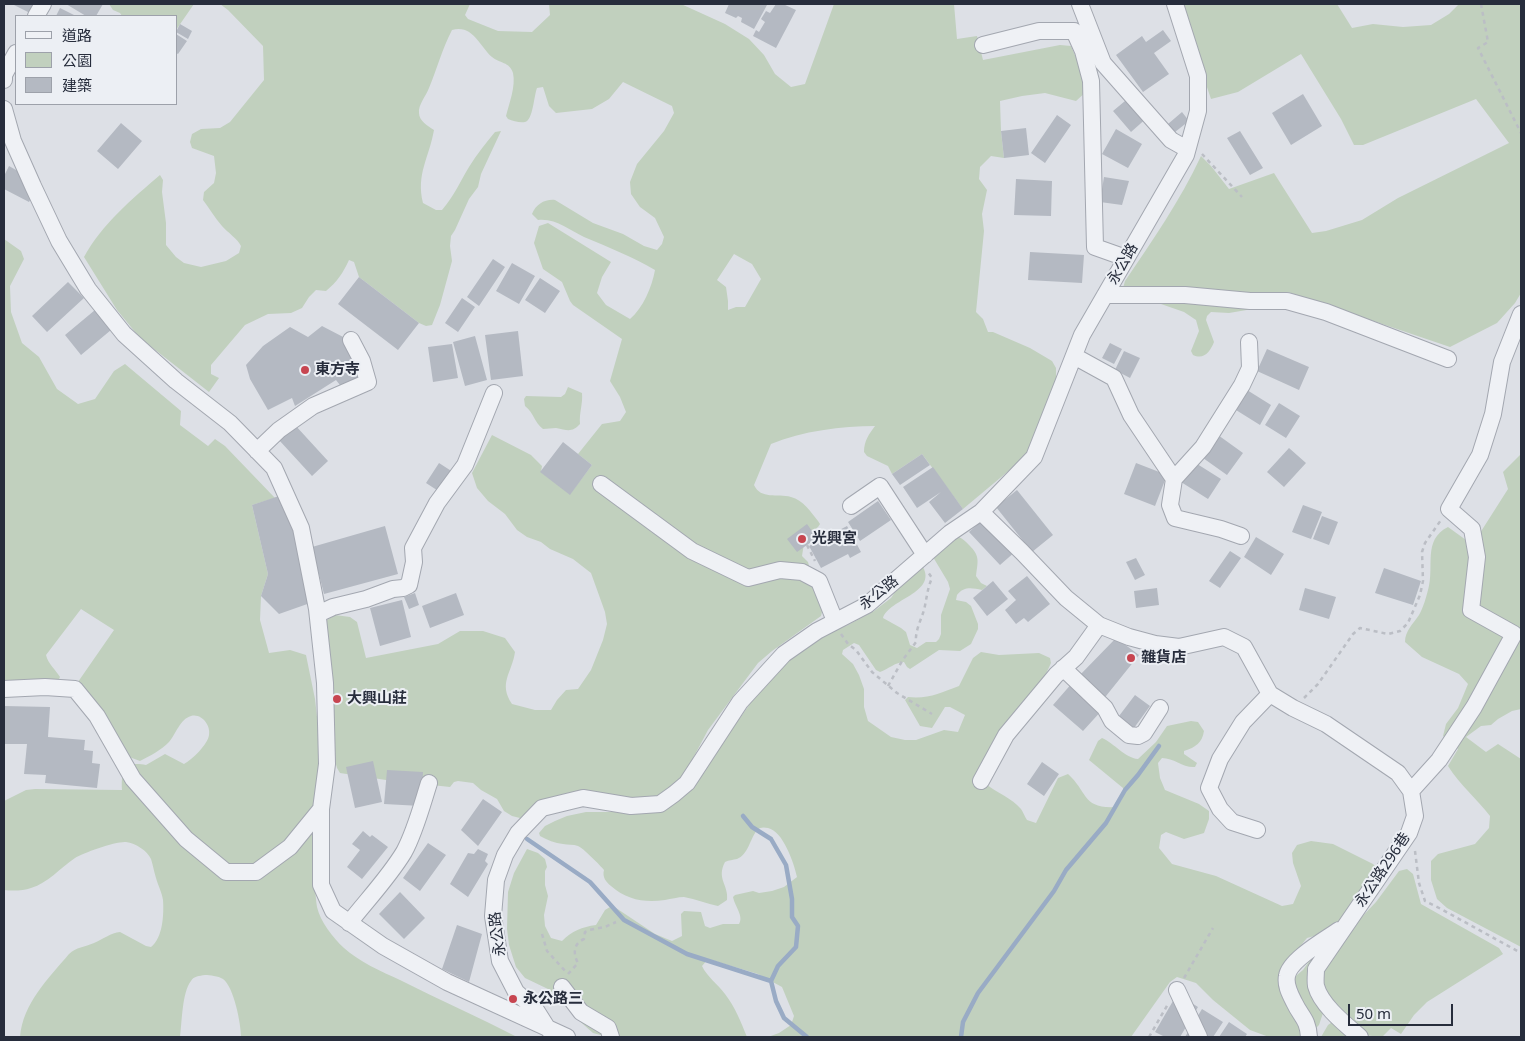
<!DOCTYPE html>
<meta charset="utf-8">
<style>
body{margin:0}
#map{position:relative;width:1525px;height:1041px;overflow:hidden;background:#dde0e6;font-family:"Noto Sans","Noto Sans TC",sans-serif}
canvas{display:block}
.frame{position:absolute;inset:0;border:5px solid #272d3c;pointer-events:none}
.legend{position:absolute;left:15px;top:15px;width:162px;height:90px;box-sizing:border-box;background:#eceff4;border:1px solid #9da1aa;margin:0;padding:6px 9px;list-style:none;font-size:15px;color:#272d3c}
.legend li{display:flex;align-items:center;gap:10px;height:25px}
.legend b{width:25px;border:1px solid #9da1aa}
.scale{position:absolute;left:1348px;top:1004px;width:105px;height:22px;box-sizing:border-box;border:2px solid #272d3c;border-top:0;padding-left:6px;font-size:15px;line-height:18px;white-space:nowrap;color:#272d3c;-webkit-text-stroke:4px #eceff4;paint-order:stroke}
</style>
<div id="map">
<canvas width="1525" height="1041"></canvas>
<div class="frame"></div>
<ul class="legend">
<li><b style="height:6px;background:#eff1f5"></b>道路</li>
<li><b style="height:14px;background:#c1d0be"></b>公園</li>
<li><b style="height:14px;background:#b4b9c2"></b>建築</li>
</ul>
<div class="scale">50 m</div>
</div>
<script>
const context = document.querySelector('canvas').getContext('2d');
context.lineJoin = 'round';
function fillPath(path, color) { context.fillStyle = color; context.fill(path, 'evenodd'); }
function trace(path, color, width, dash) { context.strokeStyle = color; context.lineWidth = width; context.lineCap = dash ? 'butt' : 'round'; context.setLineDash(dash || []); context.stroke(path); }
function write(font, color, halo, rows, align = 'center') {
  context.font = font + ' "Noto Sans","Noto Sans TC",sans-serif'; context.lineWidth = 4; context.setLineDash([]); context.textBaseline = 'middle'; context.strokeStyle = halo; context.fillStyle = color; for (const [text, x, y, turn = 0] of rows) {
    context.save(); context.translate(x, y); context.rotate((+turn || 0) * Math.PI / 180); context.textAlign = isNaN(turn) ? turn : align; if (halo) context.strokeText(text, 0, 0); context.fillText(text, 0, 0); context.restore();
  }
}
const green = new Path2D(`
 M109,4H194L176,30V16H122L120,13L113,10Z
 M220,4H470L465,15L468,19L498,31L532,32L550,15L549,4H681L725,24L749,39L764,55L775,74L791,87L805,84L834,4H954L957,39L977,36L983,60L1060,45L1071,46L1077,60L1087,91L1076,101L1045,93L1022,96L1000,101L1001,131L1004,158L991,156L980,167L979,179L987,190L982,214L984,231L976,312L983,319L988,332H993L1030,348L1052,361L1056,368V381L1028,452L1018,463L963,509L922,454L892,474L888,466L867,456L864,452C864,441 869,434 875,426C842,426 802,431 771,444L754,485C761,500 777,493 791,497C803,500 811,512 818,521L820,524L818,527L805,537L802,556L808,562L814,584L824,604L821,616L772,651L758,663L708,730L682,779L660,795L633,801L584,795L528,817L520,818L512,816L504,811L497,799L481,790L473,783L458,781L454,782L450,787L386,780L340,773L337,768L334,757L326,626L327,620L335,615L350,617L357,622L366,658L438,644L460,631H483L505,638L515,652C512,673 498,683 512,704L535,710H551L557,700L566,690L578,689L591,670L603,640L607,624L605,612L591,573L573,559L550,549L541,542L527,537L517,530L505,514L488,501L477,488L472,473L492,435L531,455L542,466L541,472L570,494L592,465L578,454L602,424L620,421L626,412L620,397L610,381L622,339L573,305L570,301L562,282L543,269L534,243L539,226L548,223L611,262L602,277L597,293L606,305L630,319C643,308 652,287 655,270C633,257 608,247 584,237C569,230 556,218 538,220L532,214C536,204 545,199 555,200L593,223L623,234L644,246L657,250L662,244L664,237L655,218L640,207L631,194L630,182L637,164L664,131L674,113L672,106L623,82L609,99L592,109L556,113L549,106L543,87L537,88C534,95 533,121 525,122C520,123 513,121 508,119L506,116C509,104 516,86 513,73C510,62 499,63 492,57C480,47 473,24 452,30C442,49 437,69 429,88C426,96 418,105 419,113C419,121 428,126 434,130C429,158 416,174 423,203L436,210H442C454,196 460,182 469,167C477,154 486,143 495,132L501,131L481,174L478,187L469,199L455,230L451,236L450,246L452,261L440,305L432,325L426,326L419,323L359,277L354,262L349,260C343,273 337,282 326,291L316,290L309,297L302,308L291,313L268,314L245,325L211,365V374L219,378L209,392L140,338L117,310L84,257C102,224 132,199 160,175L163,180L162,192L166,223V245L176,257L184,263L201,267L226,261L239,253L241,246C238,239 227,232 222,226C215,218 209,208 203,200L204,192L214,183L216,173L214,156L192,148L190,142L192,134L201,129L220,128L230,122L264,80L263,46L228,10ZM734,254L752,264L761,279L745,307H736L728,310V301L726,287L717,280Z
 M1179,4H1337L1352,28L1373,24L1403,27L1431,25L1449,14L1459,4H1521V293L1515,303L1497,323L1450,347L1288,292L1275,293L1264,307L1229,313L1211,312L1207,316L1206,320L1214,342C1210,352 1204,360 1193,355L1191,351L1199,331L1196,320L1184,312L1161,304L1153,291L1123,288L1125,281C1152,241 1180,201 1201,156L1211,166L1229,189L1274,173L1312,233L1326,231L1362,220L1398,198L1509,143L1476,99L1363,145H1354L1341,119L1301,54L1238,92L1211,99Z
 M4,239L21,251L24,259L10,286L11,312L22,343L39,357L57,389L78,404L95,399L114,371L125,364L181,411L180,425L208,446L215,439L225,446L275,498L252,505L268,574L261,596L260,620L269,653L290,650L306,655L315,699L321,752L315,891C316,896 316,902 317,907C320,921 333,938 344,948C358,961 382,972 400,980C439,1000 479,1017 517,1037H241C241,1024 234,987 223,979C218,976 210,975 205,975C199,976 194,976 191,981C182,992 182,1023 180,1037H20C23,1003 48,979 69,954C76,947 85,947 94,943C103,939 111,933 120,932L146,946L151,947C163,938 164,914 163,900C162,893 158,885 156,878C154,872 153,865 151,859C147,851 136,843 126,842C116,841 83,853 75,858C60,868 48,883 31,888C23,891 12,891 4,890V801L26,790L35,789L122,790C121,770 124,761 146,765L165,754L184,764C192,760 208,744 209,735C211,726 202,713 191,716C180,719 176,734 169,742C161,750 150,756 140,761L124,755L71,692L114,630L81,609L46,655C48,664 56,670 60,677L58,681L4,684Z
 M568,387L582,393C583,404 579,413 580,424C572,433 567,430 556,428C552,428 547,429 543,429C534,422 534,413 525,406L524,399L526,396L561,397L565,394Z
 M1521,454V709L1512,711L1498,719L1491,725L1481,726L1466,737L1486,752L1498,744L1521,759V947L1447,908L1437,899L1431,880V861L1438,854L1475,844L1489,828L1490,816C1477,799 1460,785 1448,766L1458,749L1443,736L1446,724L1458,708L1468,684L1459,674L1422,657L1405,642C1405,631 1413,624 1419,615C1423,608 1426,598 1428,590C1435,567 1422,540 1448,527L1466,540L1480,533L1508,489L1503,472Z
 M959,537C963,539 965,541 969,545C980,556 978,560 976,576L981,583L987,586L982,590C972,588 964,586 957,595L956,600L966,602L971,606L978,624V629L971,644L960,651L939,650L910,669L907,667L904,662C896,662 888,669 880,672L876,670L859,645L854,643L843,650L842,654L853,664L859,675L864,689V707L868,721L891,737L905,740H916L944,730L958,732L965,715L950,707H945L932,728L920,726L905,700L908,697C929,699 940,693 959,686L973,658L981,652L999,655L1039,653L1050,658L1051,663L1039,689L986,784C997,793 1012,798 1021,809C1023,812 1025,817 1027,820L1036,823L1058,778L1068,774C1088,792 1082,809 1116,807C1122,801 1124,797 1123,788L1089,760L1098,741L1102,738C1114,743 1125,758 1138,759L1156,742L1167,726L1191,721L1198,722L1204,731C1202,743 1196,747 1184,751V754L1197,763L1195,767C1183,768 1174,758 1162,758L1158,763L1160,778L1165,790L1199,804L1209,811V819L1204,833L1184,839L1166,832L1161,835L1159,848L1172,864L1216,876L1282,906L1293,904L1301,886L1293,863L1292,853L1297,845L1311,841L1333,844L1373,864L1379,870C1359,897 1343,930 1307,938L1289,960L1292,979L1303,970L1313,956L1322,951C1308,978 1301,987 1323,1013L1319,1025L1307,1037H1269L1250,1030L1213,1000L1196,983L1177,977L1170,982L1131,1037H768L779,1033L791,1025L794,1016L782,987L758,974L708,959L702,966C707,977 718,984 725,994C735,1007 741,1022 747,1037H608L593,1033L575,1017L566,1005L548,989L525,978L516,967L509,945L507,929L508,892L514,873L527,849L538,853L545,859L547,867L545,871V885L548,896L544,915L545,926L551,938L562,941C572,931 582,927 596,925L605,910L610,907L616,908L655,934L672,941L682,936L681,914L684,911L701,912L705,926L710,928L723,924H739C744,916 735,907 733,897L735,895L753,891L759,893L772,891L784,887L797,877C794,863 783,831 768,828C764,827 760,827 757,830C750,839 748,855 737,859C733,860 729,860 725,862C716,879 729,885 727,900L718,906C707,904 696,899 684,897C678,897 671,899 665,900C645,903 627,900 611,886C606,882 602,877 604,870C601,866 582,847 578,846C573,844 568,845 563,844C555,843 547,840 540,836L539,833L545,826L555,821L567,816L586,812H615L639,814L661,809L740,718L761,688L788,661L807,643L848,625L874,611L891,598L897,589L923,567C937,593 889,599 883,618L901,628L906,632L910,645L917,648L926,642H936L939,639L941,634V615L950,589L948,582L933,557L942,549Z
 M1407,869L1413,874L1421,904L1499,948L1503,954L1427,1002L1414,1015L1401,1034L1391,1028L1382,1037L1363,1035L1360,1037H1321L1328,1025L1335,1020L1321,983L1322,974L1357,922L1376,902L1399,871Z`);
const stream = new Path2D(`
 M743,816L752,827L771,839L786,865L792,899V917L798,926L796,947L778,966L771,981L776,1001L784,1018L807,1037
 M527,839L590,882L624,920L687,954L771,981
 M961,1037L963,1022L978,993L1054,891L1066,870L1106,823L1125,790L1138,775L1159,746`);
const building = new Path2D(`
 M12,4H34L30,13Z
 M66,4H103L96,16H86Z
 M729,4H764L767,5L754,29L741,22L742,18L738,16L736,18L725,13Z
 M776,4H783L796,10L776,48L753,36L756,30L759,32L765,22L761,19L766,11L770,13Z
 M60,8L76,16H56Z
 M180,24L192,31L188,39L176,32Z
 M1163,30L1171,41L1154,53L1169,74L1143,92L1116,55L1142,36L1146,42Z
 M176,34L187,41L178,54L176,53Z
 M1303,94L1322,126L1291,145L1272,113Z
 M1131,96L1149,116L1131,132L1113,111Z
 M1182,112L1189,121L1175,132L1168,124Z
 M1057,115L1071,125L1045,163L1031,153Z
 M121,123L142,141L118,169L97,151Z
 M1026,128L1029,155L1004,158L1001,131Z
 M1116,129L1142,144L1128,168L1102,154Z
 M1240,131L1263,168L1250,175L1227,138Z
 M9,166L23,174L33,195L29,202L4,189V176Z
 M1104,177L1129,181L1122,205L1100,202Z
 M1016,179L1052,181L1051,216L1014,215Z
 M1030,252L1084,255L1082,283L1028,280Z
 M493,259L505,267L479,306L467,297Z
 M512,263L535,276L519,304L496,291Z
 M359,277L419,323L398,350L338,304Z
 M540,278L560,291L545,313L525,300Z
 M68,282L84,298L47,332L32,316Z
 M462,298L475,307L458,332L445,323Z
 M95,310L111,330L81,355L65,335Z
 M322,326L347,339L365,375L343,389L336,380L295,406L292,398L268,410L250,379L246,365L263,346L290,327L308,337Z
 M518,331L523,376L491,380L485,335Z
 M475,336L487,380L465,386L453,342Z
 M1110,343L1122,349L1114,364L1102,358Z
 M452,344L458,378L433,382L428,347Z
 M1267,349L1309,367L1299,390L1257,371Z
 M1124,351L1140,358L1130,378L1115,370Z
 M1247,390L1271,405L1260,425L1236,410Z
 M1279,403L1300,416L1286,438L1265,425Z
 M295,425L328,461L312,476L279,440Z
 M1218,435L1243,453L1227,475L1203,458Z
 M563,442L592,465L570,495L540,472Z
 M1289,448L1306,463L1284,487L1267,472Z
 M922,454L930,465L900,485L892,474Z
 M1194,462L1221,479L1208,499L1181,482Z
 M439,463L456,474L443,494L426,483Z
 M1136,463L1167,475L1155,506L1124,494Z
 M933,467L963,509L945,523L929,502L941,492L917,508L903,487Z
 M1017,490L1053,535L1032,552L996,507Z
 M285,494L313,602L279,614L261,596L268,574L252,505Z
 M878,501L891,520L860,541L848,522Z
 M1303,505L1322,512L1311,539L1292,532Z
 M1322,516L1338,522L1329,545L1313,539Z
 M985,518L1016,551L1000,565L969,532Z
 M807,524L817,538L797,552L787,539Z
 M385,526L398,574L324,594L312,547Z
 M847,526L861,552L850,558L848,554L821,568L809,546Z
 M1256,537L1284,554L1271,575L1244,557Z
 M1230,551L1241,558L1220,588L1209,581Z
 M1136,558L1145,575L1135,580L1126,562Z
 M1384,568L1421,581L1413,605L1375,593Z
 M1027,576L1050,604L1028,622L1024,618L1016,624L1005,610L1016,600L1008,591Z
 M993,581L1008,599L987,616L973,598Z
 M1157,588L1159,605L1136,608L1134,591Z
 M1305,588L1336,597L1329,619L1299,610Z
 M415,593L419,605L409,609L404,597Z
 M456,593L464,615L430,628L422,606Z
 M402,600L411,637L380,646L370,608Z
 M1116,638L1139,655L1102,701L1079,676Z
 M1073,682L1103,709L1083,731L1053,705Z
 M1135,695L1150,706L1134,728L1119,716Z
 M4,706L50,707L48,737L85,740L84,750L93,751L92,763L100,764L97,788L45,783L46,775L24,774L27,744H4Z
 M373,761L382,802L355,808L346,767Z
 M1042,762L1059,774L1044,796L1027,784Z
 M387,770L423,772L421,806L384,804Z
 M483,799L502,812L478,846L461,830Z
 M363,831L370,837L372,835L388,847L362,879L347,867L360,850L352,844Z
 M428,843L446,855L420,891L403,878Z
 M478,849L488,854L485,861L488,864L468,897L450,884L468,853L474,854Z
 M400,892L425,918L404,939L379,914Z
 M457,925L482,934L469,982L442,969Z
 M1177,994L1198,1007L1180,1037H1165L1155,1032Z
 M1202,1009L1223,1022L1213,1037H1185Z
 M1229,1022L1247,1034L1245,1037H1219Z`);
const path = new Path2D(`
 M1481,4L1488,42L1478,48L1521,133
 M1202,154L1242,197
 M807,545L815,561
 M841,634L848,644L856,650L872,672L897,693L932,714
 M888,686L902,661L916,642C915,631 921,620 924,610C927,598 927,589 932,578L928,572
 M1304,698L1318,684L1353,634L1360,628L1388,634L1400,631L1408,623L1420,595L1423,581L1422,552L1425,543L1441,520
 M1415,851L1419,883L1425,901L1441,909L1521,953
 M542,934L547,951L567,973
 M568,974L578,963C573,954 573,944 584,939L585,932L589,930L605,927L616,922
 M1184,978L1213,928
 M1149,1037L1168,1004`);
const minor = new Path2D(`
 M1080,4L1103,63L1171,140L1187,149
 M36,16L43,4
 M983,45L1039,31H1074L1083,51L1091,81L1095,247L1126,258
 M4,80V75L16,53
 M4,109L13,141L33,186L59,241L88,289L124,334L176,381L230,423L274,468L301,528L317,609L325,683L327,764L321,809V885L333,911L383,946L447,982L567,1037
 M1105,295H1185L1250,301H1287L1326,312L1448,359
 M1074,356L1114,378L1131,415L1174,479L1203,447L1242,385L1250,368L1249,342
 M257,451L279,430L313,406L368,382L362,361L351,340
 M1174,479L1170,505L1175,518L1221,529L1241,536
 M601,484L692,551L748,578L780,570L802,572L819,581L835,621
 M851,506L880,486L925,555
 M981,512L1022,552L1066,598L1099,625L1129,637L1155,644L1179,647L1224,637L1244,647L1270,694
 M318,614L333,607L366,599L393,589L403,588L409,585L414,562L413,548L437,503L465,465L494,393
 M1063,668L1105,708L1112,721L1129,735L1138,736L1144,733L1160,708
 M4,689L45,687L75,689L97,716L133,779L186,839L226,872H256L290,847L321,809
 M981,781L1006,735L1056,675L1076,657L1099,625
 M1411,791L1439,760L1474,707L1514,634L1471,610L1477,557L1472,529L1449,509L1480,455L1493,414L1502,362L1521,314
 M1257,830L1232,822L1220,809L1209,788L1220,759L1243,722L1270,694L1293,708L1326,724L1398,773L1411,791L1415,816L1409,833L1316,969C1316,975 1315,981 1316,986C1321,1005 1345,1024 1360,1037
 M349,923C367,900 389,877 404,852C415,832 422,805 429,783
 M562,987L581,1012L608,1028L611,1037
 M1177,990L1199,1037
 M548,1029L536,1010L516,992L500,961L493,916L496,880L505,855L518,833L542,808L583,798L631,806L660,804L674,794L687,783L740,702L784,654L817,631L867,605L950,533L981,512L1034,457L1082,335L1186,155L1198,111V76L1175,4
 M1309,1037C1308,1019 1301,1017 1294,1002C1290,994 1285,985 1287,976C1289,960 1326,939 1339,930`);
const markers = [
 [305,370,5,"#c74550"],
 [802,539,5,"#c74550"],
 [1131,658,5,"#c74550"],
 [337,699,5,"#c74550"],
 [513,999,5,"#c74550"]
];
const streetNames = [
 ["永公路",1123,264,-60],
 ["永公路",879,593,-38],
 ["永公路296巷",1383,870,-56],
 ["永公路",498,934,-97]
];
const poiNames = [
 ["東方寺",315,370],
 ["光興宮",812,539],
 ["雜貨店",1141,658],
 ["大興山莊",347,699],
 ["永公路三",523,999]
];
fillPath(green, '#c1d0be');
trace(stream, '#99abc5', 4.5);
fillPath(building, '#b4b9c2');
trace(minor, '#a3a7b0', 18);
trace(path, '#bbbec5', 2.5, [4, 4]);
trace(minor, '#eff1f5', 16);
for (const [x, y, r, color] of markers) { const dot = new Path2D(); dot.arc(x, y, r, 0, 2 * Math.PI); context.fillStyle = color; context.fill(dot); trace(dot, '#eceff4', 2); }
write('15px', '#272d3c', '#eceff4', streetNames);
write('bold 15px', '#272d3c', '#eceff4', poiNames, 'left');
</script>
